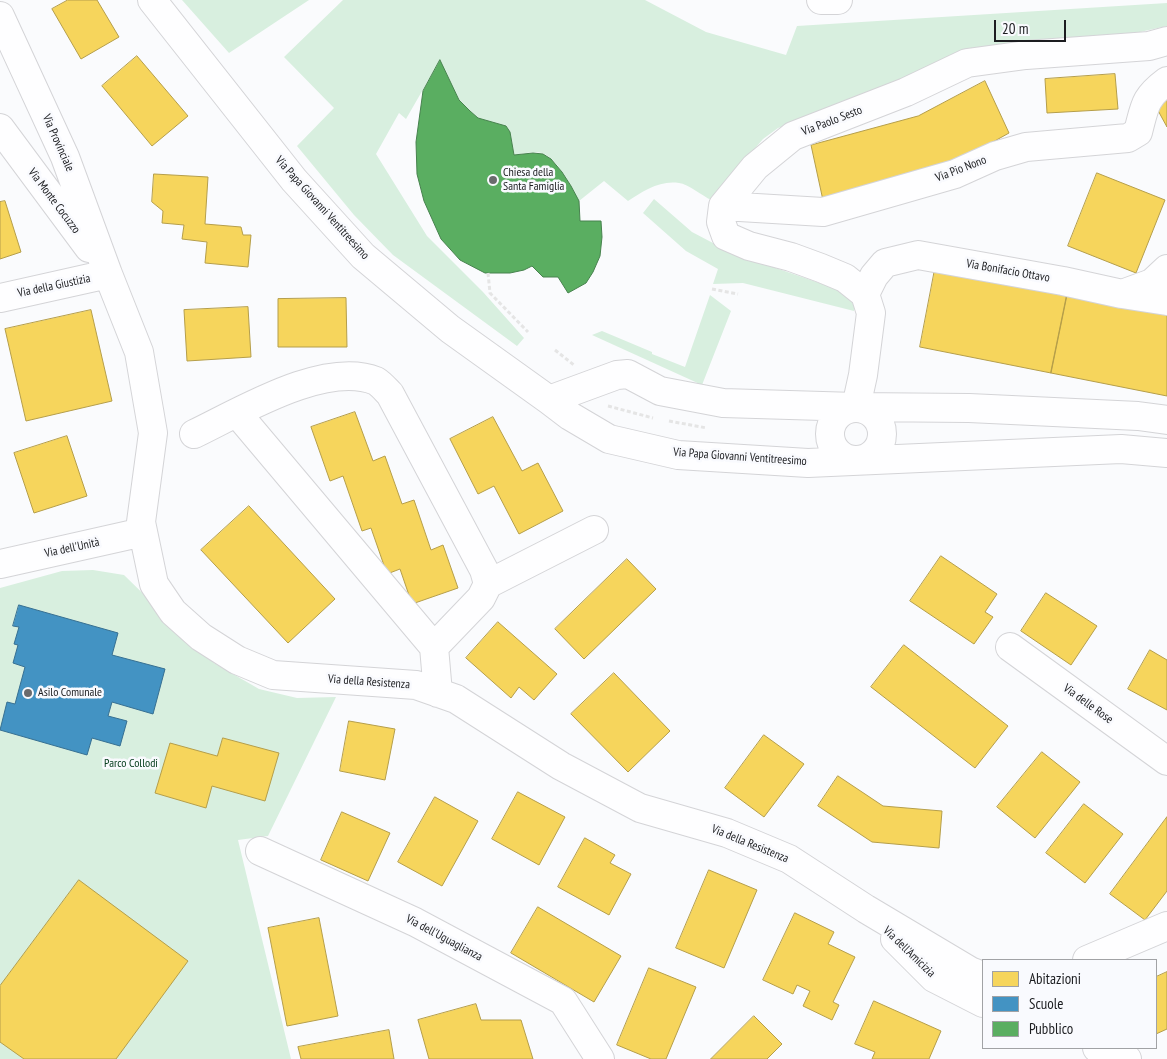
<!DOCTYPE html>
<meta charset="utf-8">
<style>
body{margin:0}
#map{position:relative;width:1167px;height:1059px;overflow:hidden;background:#fafbfd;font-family:"PT Sans Narrow",sans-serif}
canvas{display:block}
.legend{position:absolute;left:982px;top:959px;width:175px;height:90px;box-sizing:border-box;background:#f9fafe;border:1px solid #a1a2a5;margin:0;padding:6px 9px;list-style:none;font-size:15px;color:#1c1d20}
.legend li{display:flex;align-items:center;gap:10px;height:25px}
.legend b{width:25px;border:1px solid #a1a2a5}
.scale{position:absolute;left:994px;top:20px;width:72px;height:22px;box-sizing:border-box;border:2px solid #1c1d20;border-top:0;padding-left:6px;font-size:15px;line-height:18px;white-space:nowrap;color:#1c1d20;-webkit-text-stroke:4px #f9fafe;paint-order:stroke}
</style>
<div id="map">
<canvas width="1167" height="1059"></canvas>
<ul class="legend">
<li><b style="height:14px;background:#f6d55c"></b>Abitazioni</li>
<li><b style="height:14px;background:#4393c3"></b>Scuole</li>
<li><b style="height:14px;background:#5aae61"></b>Pubblico</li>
</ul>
<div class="scale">20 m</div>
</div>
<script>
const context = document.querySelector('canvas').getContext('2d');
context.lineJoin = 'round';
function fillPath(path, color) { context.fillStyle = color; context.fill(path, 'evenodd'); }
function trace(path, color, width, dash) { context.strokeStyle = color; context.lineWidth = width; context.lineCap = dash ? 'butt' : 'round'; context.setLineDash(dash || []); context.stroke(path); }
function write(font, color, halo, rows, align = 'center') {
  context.font = font + ' "PT Sans Narrow",sans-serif'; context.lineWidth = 5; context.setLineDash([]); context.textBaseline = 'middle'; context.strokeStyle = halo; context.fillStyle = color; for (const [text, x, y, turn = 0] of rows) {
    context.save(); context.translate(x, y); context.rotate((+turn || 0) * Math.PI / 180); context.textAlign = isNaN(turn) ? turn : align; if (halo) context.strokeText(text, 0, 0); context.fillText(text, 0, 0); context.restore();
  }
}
const green = new Path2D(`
 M182,0H309L229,53Z
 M343,0H645L706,32L786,55L797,26L1167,3V26L1117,37L799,121L778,128L763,139L711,200C703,196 688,184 679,183C660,180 643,191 628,201L604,181L579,201C572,187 558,159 542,153C534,151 522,154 514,155L510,132L506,126L478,118L470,111L459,100L440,60L406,119L399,113L376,154L427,236L483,292L524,338L517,346L393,255L354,215L297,146L334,108L284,57Z
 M654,199L692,232L732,253L834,288L850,300L854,305V311L743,283L713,284L718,269L686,251L643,213Z
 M710,295L731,311L702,385L592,335L602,331L652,352V354L685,367Z
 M93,570L124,575L214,663L259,689L297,698L336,697L268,836L238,840L291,1059H0V588L62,571Z`);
const homes = new Path2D(`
 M68,0H97L119,37L81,59L52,9Z
 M137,56L188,116L152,146L102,86Z
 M1115,74L1118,109L1047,113L1045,79Z
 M985,81L1009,133L948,167L824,205L811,145L918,116Z
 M1167,99V127L1155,105Z
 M1097,173L1165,200L1136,273L1068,246Z
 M154,174L208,177L205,224L241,227L243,235H251L248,267L205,263L207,242L182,239L184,225L162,223L163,211L152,202Z
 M5,201L21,252L0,259V202Z
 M935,269L1067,295L1051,373L920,347Z
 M1067,295L1167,315V396L1051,373Z
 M346,298L347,347H278V299Z
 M248,307L251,357L187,361L184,310Z
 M91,310L112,401L26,421L5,329Z
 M355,412L373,461L385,456L402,504L414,500L431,550L443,545L458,588L412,604L400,569L387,574L371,528L362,531L343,476L330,481L311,427Z
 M493,417L522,471L538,463L563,511L519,534L494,486L478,494L450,439Z
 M67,436L87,496L34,513L14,453Z
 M249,506L335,599L288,643L201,550Z
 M941,556L997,594L985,612L993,617L974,644L910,601Z
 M627,559L656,589L584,659L555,629Z
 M1046,593L1097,626L1071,665L1021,631Z
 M498,622L557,674L534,700L519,687L511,698L466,658Z
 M904,645L1008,726L975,768L871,687Z
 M1150,650L1167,660V710L1128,689Z
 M614,673L670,731L628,772L571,714Z
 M349,721L395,729L385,780L340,771Z
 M764,735L804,764L764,817L725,788Z
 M223,738L279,753L265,801L212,786L206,808L155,793L170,743L217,756Z
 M1042,752L1080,782L1035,838L997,807Z
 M838,776L883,806L942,811L939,848L872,842L818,806Z
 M518,792L565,817L539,865L492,839Z
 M435,797L478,821L442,886L398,862Z
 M1084,804L1123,834L1085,883L1046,853Z
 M342,812L390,833L368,881L321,860Z
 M1167,817V891L1145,920L1110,894Z
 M585,838L615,855L610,863L631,874L609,915L558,887Z
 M709,870L757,890L724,968L676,948Z
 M79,880L188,961L116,1059H24L0,1042V986Z
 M538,907L621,956L594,1002L511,953Z
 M795,913L834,932L828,944L855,957L833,1002L839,1005L832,1020L803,1006L810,991L797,985L793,994L763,980Z
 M319,918L338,1016L287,1026L268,928Z
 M649,968L696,987L666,1059H651L617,1045Z
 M1167,972V1029L1156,1034V977Z
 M874,1001L941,1031L929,1059H872L875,1052L855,1044Z
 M476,1004L481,1020H521L533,1059H429L418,1020Z
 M754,1016L782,1044L767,1059H711Z
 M389,1030L394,1059H301L298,1047Z`);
const schools = new Path2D(`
 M19,605L118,633L112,655L165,669L153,714L112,702L108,716L127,721L120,746L92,738L87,755L0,730L7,702L15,704L25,667L13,663L18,645L14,644L19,627L13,626Z`);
const public = new Path2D(`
 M440,60L459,100L470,111L478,118L506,126L510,132L514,155L533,153L543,154L551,159L562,172L571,186L579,201L580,221H601L602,237L600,256L593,272L586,283L568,293L558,277H543L532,266L524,270L510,273H485L460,260L441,239L424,201L417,174L416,142L423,91Z`);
const path = new Path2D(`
 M488,273L490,293L528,332
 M712,289L738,294
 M555,350L574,365
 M608,406L653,418
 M669,421L707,428`);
const minor = new Path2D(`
 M152,0L294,180L363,256L450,329L549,400
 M821,0H838
 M0,16L65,157L108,274L139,352L153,433L141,522L154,584L173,612L201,637L237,660L273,675L416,685L456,699L561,766L640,808L727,833L789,859L866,909L970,971L983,976
 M0,128L89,248
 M723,206L823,212L955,174L995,156L1026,147L1128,138L1138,132C1145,106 1144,98 1167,81
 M865,294L874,276L885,263L918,255L1063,281L1122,294L1167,301
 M1122,294L1152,283L1167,269
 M0,298L108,274
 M856,407L863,375L871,313L865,294L845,278L821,268L791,257L749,246L726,236L721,222L723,206L755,167L793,136L906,92L967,63L1026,55L1149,46L1167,41
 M830 434a26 26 0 1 1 52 0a26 26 0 1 1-52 0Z
 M237,413L434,647
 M1167,420L1138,416L969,408L856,407L723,403L660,391L628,374L617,375L549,400L570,416L609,439L678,455L808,463L1121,449L1167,453
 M194,434C240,412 325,360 376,381C381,384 386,390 390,394L484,570L488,584L481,598L434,647L438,693
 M0,564L143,532
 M488,584L594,530
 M1010,647L1167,761
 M260,851L415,922L563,1001L600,1059
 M895,939L934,978L983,1003
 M1087,960L1167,926
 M1097,1048L1127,1059`);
const markers = [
 [493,180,5,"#6a6b6d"],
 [28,693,5,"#6a6b6d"]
];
const streetNames = [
 ["Via Paolo Sesto",832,121,-21],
 ["Via Provinciale",58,143,66],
 ["Via Pio Nono",961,169,-21],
 ["Via Monte Cocuzzo",54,201,53],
 ["Via Papa Giovanni Ventitreesimo",322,208,48],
 ["Via Bonifacio Ottavo",1008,271,10],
 ["Via della Giustizia",54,286,-12],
 ["Via Papa Giovanni Ventitreesimo",740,457,4],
 ["Via dell'Unità",72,548,-12],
 ["Via della Resistenza",369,682,4],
 ["Via delle Rose",1088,704,36],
 ["Via della Resistenza",750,844,22],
 ["Via dell'Uguaglianza",444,938,28],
 ["Via dell'Amicizia",909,952,44]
];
const poiNames = [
 ["Chiesa della",503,173],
 ["Santa Famiglia",503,187],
 ["Asilo Comunale",38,693]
];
const parkNames = [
 ["Parco Collodi",131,764]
];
fillPath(green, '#d8efdf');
fillPath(homes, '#f6d55c');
trace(homes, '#b59e4a', 1);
fillPath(schools, '#4393c3');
trace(schools, '#377092', 1);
fillPath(public, '#5aae61');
trace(public, '#47824e', 1);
trace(minor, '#d4d4d7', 30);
trace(path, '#e5e5e5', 3, [4, 2.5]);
trace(minor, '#fefeff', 28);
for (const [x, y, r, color] of markers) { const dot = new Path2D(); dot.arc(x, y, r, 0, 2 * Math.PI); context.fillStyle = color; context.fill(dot); trace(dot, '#f9fafe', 2); }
write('12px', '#1c1d20', '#f9fafe', streetNames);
write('12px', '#1c1d20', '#f9fafe', poiNames, 'left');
write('12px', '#003918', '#f9fafe', parkNames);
</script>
